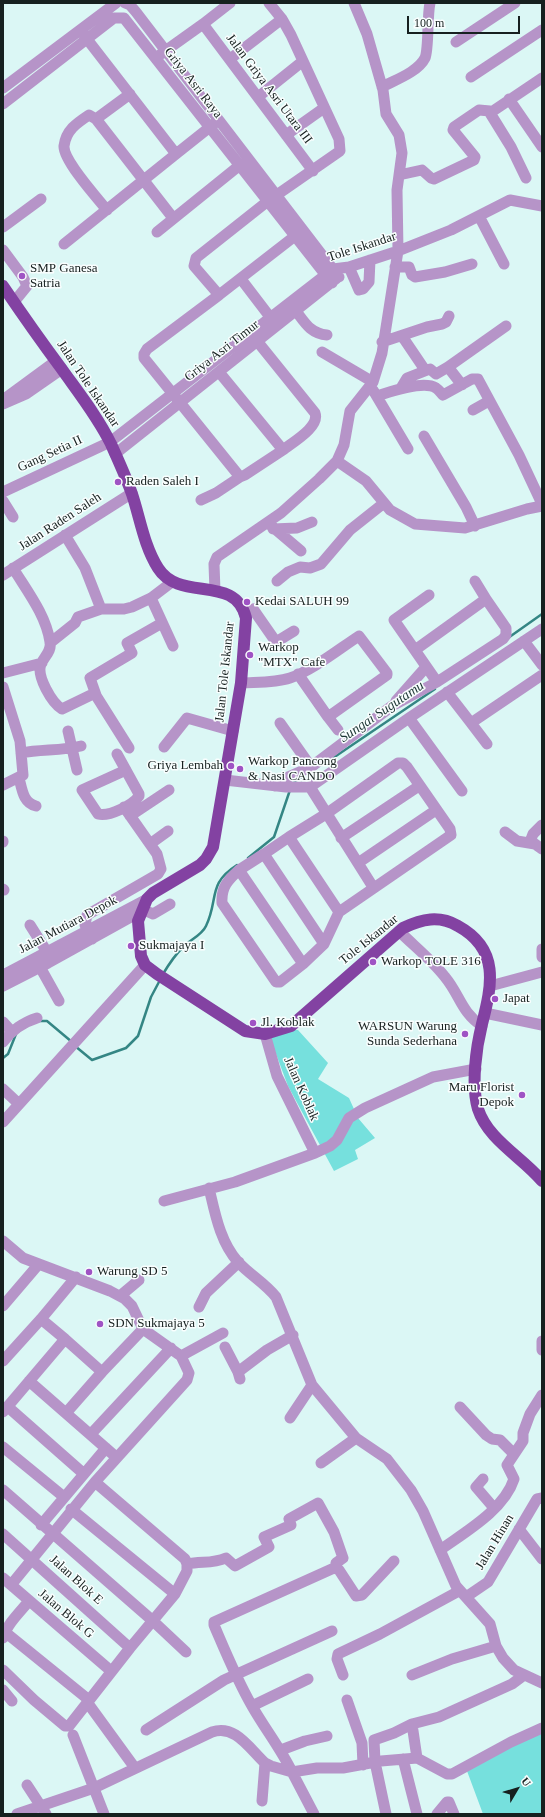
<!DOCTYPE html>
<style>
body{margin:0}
#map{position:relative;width:545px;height:1817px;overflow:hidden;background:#dbf7f5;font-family:"Times New Roman",serif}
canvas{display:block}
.frame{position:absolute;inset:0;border:4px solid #16201f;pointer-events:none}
.north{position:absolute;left:497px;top:1769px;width:40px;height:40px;-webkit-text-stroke:3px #f9fefe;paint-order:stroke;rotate:52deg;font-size:11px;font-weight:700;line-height:16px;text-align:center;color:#16201f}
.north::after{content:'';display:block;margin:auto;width:14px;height:18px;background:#16201f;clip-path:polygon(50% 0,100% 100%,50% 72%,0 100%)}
.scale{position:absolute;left:407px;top:16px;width:113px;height:18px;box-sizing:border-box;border:2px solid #16201f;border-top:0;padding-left:5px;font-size:12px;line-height:14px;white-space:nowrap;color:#16201f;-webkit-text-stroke:3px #f9fefe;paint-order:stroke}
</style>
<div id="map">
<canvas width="545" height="1817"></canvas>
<div class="frame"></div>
<div class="north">U</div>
<div class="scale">100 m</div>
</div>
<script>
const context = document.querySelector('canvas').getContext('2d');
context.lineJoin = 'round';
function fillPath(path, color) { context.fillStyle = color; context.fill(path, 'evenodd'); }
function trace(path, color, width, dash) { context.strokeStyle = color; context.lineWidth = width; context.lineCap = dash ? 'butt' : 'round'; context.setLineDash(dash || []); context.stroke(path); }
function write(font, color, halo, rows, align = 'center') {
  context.font = font + ' "Times New Roman",serif'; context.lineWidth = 3; context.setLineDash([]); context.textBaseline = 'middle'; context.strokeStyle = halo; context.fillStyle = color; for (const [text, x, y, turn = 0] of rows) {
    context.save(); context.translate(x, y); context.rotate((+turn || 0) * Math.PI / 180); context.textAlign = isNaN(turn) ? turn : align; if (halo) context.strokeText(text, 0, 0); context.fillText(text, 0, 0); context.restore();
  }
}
const green = new Path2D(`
 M267,1030H298L328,1063L318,1079L349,1098L358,1118L375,1138L355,1150L358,1159L334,1171L288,1086Z
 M542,1727V1814H483L467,1771Z`);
const stream = new Path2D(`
 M508,638L542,614
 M330,760L435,689
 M293,783L303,776
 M248,858L274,837L290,790
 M163,974C169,964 175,955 183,947C190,940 202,935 206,926C219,899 207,884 237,865
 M39,1021H47L72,1042
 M75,1046L92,1060L126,1048L138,1036L151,997L160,980
 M3,1058L8,1054L16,1034`);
const minor = new Path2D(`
 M125,3L130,5L136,12L339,277
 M269,3L282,19L291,35L339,139L340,151L268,201L196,258L194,266L219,295L295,236
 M203,24L313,171
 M80,30L176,154L215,123
 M456,42L515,3
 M161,54L203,24L230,3
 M230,59L282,19
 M471,77L542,30
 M382,87C395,80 418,72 425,58C429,49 427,16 430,3
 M3,88L116,3
 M258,97L303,61
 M509,99L542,147
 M3,104L114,18H124L332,283
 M96,119L173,218
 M286,135L324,108
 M399,175L422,170L431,178L434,179L474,160L475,157L453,130L454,127L479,110L490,111
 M526,178L511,147L490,113L542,78
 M107,210C97,198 63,160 64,146C66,130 77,123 89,115L96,119L130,94
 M479,216L504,264
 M3,227L41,199
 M157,232L240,165
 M64,244L176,154
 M3,250L23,277L27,286L14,302
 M349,267L359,290L363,289L369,282L370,260
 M395,267H409L412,275L415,277L445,272L472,264
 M241,279L270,317
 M219,295L147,349L144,354V358L240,477L245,475L283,450L219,372
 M296,311C305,323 311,334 327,335
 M402,336L425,370
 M257,341L315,413C320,427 293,442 283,450
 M382,342L427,327L442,324L446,322L449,316
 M322,352L373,382
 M448,367L506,326
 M401,388L407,378L430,369L436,374L448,367L462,385
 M373,390L408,449
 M377,396C390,392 423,380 436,388C439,390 441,393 443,395L472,379H478L519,455L542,504
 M7,397L56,361
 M3,404L26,394L62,369
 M473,410L489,401
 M424,436L466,507L475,526
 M115,454L337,278
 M337,461L366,481L390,510L415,524L465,528L527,509L542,506
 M3,492L110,442L333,269L349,267L398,251L451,230L510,200L542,206
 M201,500L216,493L240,477
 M3,501L13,517
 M268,523L301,551
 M273,529L297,528L312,522
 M65,535L85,568L101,609
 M13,568C27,591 46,615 50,642C52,651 44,657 41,664C36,676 52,703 62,709L93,694H95L129,748
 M3,575L132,493
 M277,581L288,572L300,567L310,568L321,564L350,530L384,503
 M475,581L486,599
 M215,591L214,564L217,557L281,513L319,479L337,461L344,445L350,411L373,382L382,353L398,251L397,190L402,153L399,135L386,114L383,90L367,34L354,3
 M429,595L394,620L437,682
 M151,598L173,646
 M244,613L253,609L276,642L294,631
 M524,641L542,665
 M50,643L75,623L78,617L101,609H124L132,607L151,598L172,582
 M3,673L42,663
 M241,683C257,682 275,683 290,678C313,670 339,649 359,636L387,673V675L328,717L298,674
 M3,687L20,741L23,775L3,785
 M447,692L471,723L542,675
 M96,695L90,678L132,653L127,643L162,623
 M396,701L426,667
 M328,717L338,730
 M409,718L462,791
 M280,723L311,767L392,706L437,682L503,639L506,635V628L486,599L415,650
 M471,723L487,744
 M68,731L77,770
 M164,747L187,718L233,731
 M21,753C42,749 60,751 81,746
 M117,754L139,794V796C133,805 109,817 98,814L82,790L126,770
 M19,778C22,789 23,803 36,806
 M225,780L286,787H310L409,718L542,629
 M275,786L288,777L311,767
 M310,787L373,887
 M130,816L169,790
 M505,832L517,841L535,844L542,849
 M289,837L264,854L324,944
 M341,838L419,786
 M3,841V842
 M530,842L533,834L542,825
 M150,844L168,831
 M264,854L239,870L303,964
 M358,863L436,810
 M239,870C228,880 221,887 222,903L276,982H280L303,964L324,944L339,912L451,835L450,829L407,767L403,763H398L326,814L289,837L339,912
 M3,889L4,890
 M142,909L153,914L170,904
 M30,925L47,952
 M399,931C414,946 432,960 445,977C460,995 461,1012 482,1026
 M92,939L85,925L87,915L158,874L161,869L157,854L124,807
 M542,949V957
 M40,967L59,1001
 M3,975L147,899
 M3,986L48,963L140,912
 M490,986L542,972
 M485,1013L542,1025
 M3,1022L12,1032
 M265,1034L277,1076L315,1153
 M3,1042C11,1031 24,1022 37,1018
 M3,1089L19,1104
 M3,1122L145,965
 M209,1188C215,1213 220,1242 238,1262C250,1275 265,1283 276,1297L312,1385L356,1438L387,1459L411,1490L423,1511L456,1586L490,1624L496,1646L503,1658L514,1670L542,1683
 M164,1201L235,1182L315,1153L330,1146L337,1140L349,1118L365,1108L433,1077L476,1069
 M3,1241L23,1258L110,1291L125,1299L132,1306L143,1329L181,1356L189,1373L187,1380L95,1482L11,1585
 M120,1296L139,1280
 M3,1306L38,1265
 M199,1307L206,1293L239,1262
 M65,1339L102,1372
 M542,1341V1350
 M225,1347L238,1372
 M181,1356L223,1333
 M3,1361L41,1319L76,1277
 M240,1379L238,1372L267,1350L293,1335
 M29,1381L116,1457
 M8,1407L84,1474
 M460,1407L486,1435L492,1439L500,1440L514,1454
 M3,1412L65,1339L41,1319
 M66,1413L102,1372L143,1329
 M290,1418L312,1385
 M91,1434L171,1348
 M3,1447L64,1497
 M321,1463L356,1438
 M483,1479L476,1487L494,1508
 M3,1490L153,1621L186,1652
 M71,1509L175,1594
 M41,1525L106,1448
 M519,1529L542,1559
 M3,1534L130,1648
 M440,1550C465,1532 504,1510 514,1479L507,1465L523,1441V1433L530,1414L542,1395
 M394,1561L362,1595L356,1596L339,1570L334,1568L214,1622V1625C226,1653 237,1680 252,1706C265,1729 281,1749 292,1772L317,1768H343L381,1761L417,1758L447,1774H452L511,1742L542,1728
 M187,1564C202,1561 212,1564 226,1558L235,1566L269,1547L264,1537L291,1525L289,1519L318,1503L334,1532L343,1558L336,1563L337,1568
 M3,1578L111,1671
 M466,1597L488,1582L537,1499L542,1498
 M5,1632L89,1700
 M3,1638C7,1624 20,1612 29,1601
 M3,1670L34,1700L65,1726H69L130,1648L175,1594L187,1571V1564L185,1559L95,1482
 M343,1675L337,1659L338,1654L380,1634L459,1591
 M412,1675L452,1659L496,1646
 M3,1690L12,1701
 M347,1700L362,1743L363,1765
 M87,1702L135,1768
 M252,1706L308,1679
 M412,1724L417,1758
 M146,1730L224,1680L332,1631
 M73,1735L104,1814
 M281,1750L305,1741L327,1736
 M403,1759L417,1814
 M27,1785L46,1814
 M262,1801L265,1763
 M17,1814L94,1788L212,1732C235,1724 249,1748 265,1763L271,1766L292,1772L314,1814
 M386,1814L375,1762L374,1740L394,1733L412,1724L439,1717L512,1684L524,1675
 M437,1814L447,1802H449L454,1814`);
const major = new Path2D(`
 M3,286C22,314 41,341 61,368C78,392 98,417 111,444C118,460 126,477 132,494C140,518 144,546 158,568C180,603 235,573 246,618L241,683L213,847L206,859L200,865L153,893L147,899L138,921L141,956L145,965L157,974L245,1031L265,1034L291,1026L403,928C422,919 439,915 458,926C500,949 492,985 482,1024C476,1048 471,1085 478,1109C488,1140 522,1157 542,1181`);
const markers = [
 [22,276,4,"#9f53c4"],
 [118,482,4,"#9f53c4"],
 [247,602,4,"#9f53c4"],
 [250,655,4,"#9f53c4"],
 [231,766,4,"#9f53c4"],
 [240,769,4,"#9f53c4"],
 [131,946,4,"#9f53c4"],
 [373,962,4,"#9f53c4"],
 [495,999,4,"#9f53c4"],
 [253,1023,4,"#9f53c4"],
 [465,1034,4,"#9f53c4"],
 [522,1095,4,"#9f53c4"],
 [89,1272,4,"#9f53c4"],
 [100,1324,4,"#9f53c4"]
];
const streetNames = [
 ["Griya Asri Raya",193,83,52],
 ["Jalan Griya Asri Utara III",269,89,53],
 ["Tole Iskandar",362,247,-18],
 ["Griya Asri Timur",222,351,-38],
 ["Jalan Tole Iskandar",88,384,56],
 ["Gang Setia II",50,454,-25],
 ["Jalan Raden Saleh",60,522,-33],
 ["Jalan Tole Iskandar",225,672,-84],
 ["Jalan Mutiara Depok",68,925,-28],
 ["Tole Iskandar",369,940,-39],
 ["Jalan Koblak",301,1089,66],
 ["Jalan Hinan",495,1542,-59],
 ["Jalan Blok E",76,1580,42],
 ["Jalan Blok G",66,1614,40]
];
const poiNames = [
 ["SMP Ganesa",30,269],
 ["Satria",30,284],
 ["Raden Saleh I",126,482],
 ["Kedai SALUH 99",255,602],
 ["Warkop",258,648],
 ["\"MTX\" Cafe",258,663],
 ["Warkop Pancong",248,762],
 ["& Nasi CANDO",248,777],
 ["Griya Lembah",223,766,"right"],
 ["Sukmajaya I",139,946],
 ["Warkop TOLE 316",381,962],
 ["Japat",503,999],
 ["Jl. Koblak",261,1023],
 ["WARSUN Warung",457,1027,"right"],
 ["Sunda Sederhana",457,1042,"right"],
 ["Maru Florist",514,1088,"right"],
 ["Depok",514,1103,"right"],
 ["Warung SD 5",97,1272],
 ["SDN Sukmajaya 5",108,1324]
];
const waterNames = [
 ["Sungai Sugutamu",382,712,-34]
];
fillPath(green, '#76e0dd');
trace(stream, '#348684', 2.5);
trace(minor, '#b694c8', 11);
trace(major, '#8342a2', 12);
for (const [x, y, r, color] of markers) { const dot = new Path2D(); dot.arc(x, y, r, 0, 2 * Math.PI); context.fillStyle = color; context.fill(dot); trace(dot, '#f9fefe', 1.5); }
write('13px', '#16201f', '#f9fefe', streetNames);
write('13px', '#16201f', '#f9fefe', poiNames, 'left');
write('italic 14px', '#1d3635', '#f9fefe', waterNames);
</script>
